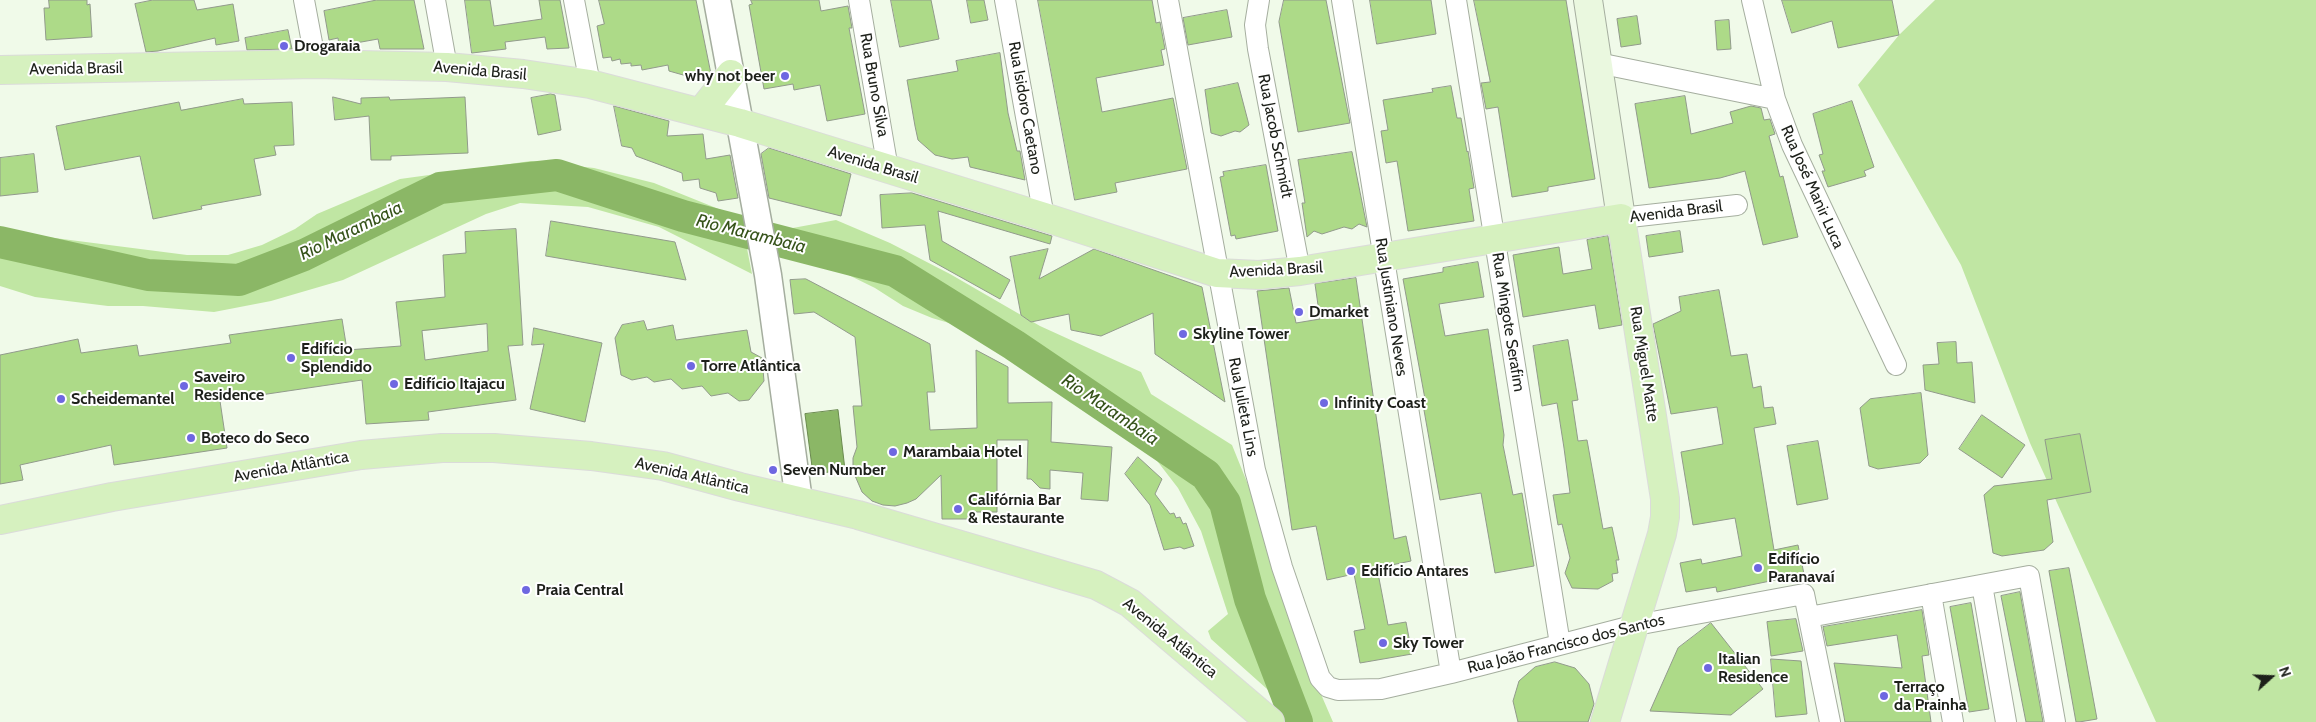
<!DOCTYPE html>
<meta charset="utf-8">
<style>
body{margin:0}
#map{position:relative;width:2316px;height:722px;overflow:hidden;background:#f0fae9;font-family:Cabin,sans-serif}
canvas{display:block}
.north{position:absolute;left:2246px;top:652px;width:50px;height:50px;-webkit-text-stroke:4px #fff;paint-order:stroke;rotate:70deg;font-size:14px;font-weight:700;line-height:20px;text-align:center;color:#1d201a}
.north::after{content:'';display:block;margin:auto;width:18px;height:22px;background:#1d201a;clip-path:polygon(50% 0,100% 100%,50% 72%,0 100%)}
</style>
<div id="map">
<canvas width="2316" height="722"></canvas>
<div class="north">N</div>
</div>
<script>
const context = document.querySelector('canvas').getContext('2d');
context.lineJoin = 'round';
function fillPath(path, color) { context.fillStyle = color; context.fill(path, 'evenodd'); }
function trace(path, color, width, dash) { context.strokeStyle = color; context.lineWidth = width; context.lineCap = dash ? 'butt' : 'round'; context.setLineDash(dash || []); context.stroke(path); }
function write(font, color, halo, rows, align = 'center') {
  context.font = font + ' Cabin,sans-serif'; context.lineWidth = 4; context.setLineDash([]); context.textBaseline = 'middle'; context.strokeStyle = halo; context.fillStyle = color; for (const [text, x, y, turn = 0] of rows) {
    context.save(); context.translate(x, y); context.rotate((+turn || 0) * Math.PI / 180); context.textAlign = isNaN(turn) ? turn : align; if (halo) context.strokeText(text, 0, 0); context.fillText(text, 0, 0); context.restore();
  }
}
const green = new Path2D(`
 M1935,0H2316V722H2156L2030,443L1961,265L1858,85L1899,35Z
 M531,161L594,168L654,183L741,218L752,274L659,227L588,207L520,203L486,214L343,280L271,301L214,312L143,306H108L35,297L0,286V231L187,255H228L262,245L295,229L317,214L400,179Z
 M836,220L890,243L950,274L1040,326L1141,372L1151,394L1232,445L1253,497L1291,625L1333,722H1304L1211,639L1208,631L1228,614L1201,531L1178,488L1151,453L1125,424L1075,393L1041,376L973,330L932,318L903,306L875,288L816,259L790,257L782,230Z`);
const water = new Path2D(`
 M838,410L845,470L813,474L805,414Z`);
const river = new Path2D(`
 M0,242L148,275L239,280L304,255L440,188L557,175L683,216L895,271L1014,345L1206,475L1225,503L1250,599L1297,722`);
const building = new Path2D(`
 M49,0H87V5L90,4L92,37L46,40L44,8H49Z
 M153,0H194L197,10L233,4L239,41L216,45L215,38L158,51L146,52L135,4Z
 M377,0H414L424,49H380L378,39L339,46L338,38L329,40L324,11Z
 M465,0H490L494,26L542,19L539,0H560L569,48L547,49L545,37L505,42L506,49L472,53Z
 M599,0H696L711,74L707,79L701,80L669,71L668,65L642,70L641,65L631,66V63L621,64L620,59L612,61L611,57L603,58L597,26L604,24Z
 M751,0H819L821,11L848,6L852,28H849L865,114L827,121L820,85L794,90L793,84L764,89L749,5L752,4Z
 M891,0H931L939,39L900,47Z
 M967,0H984L988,20L971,23Z
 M1038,0H1152L1156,23L1160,22L1165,49L1161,50L1164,65L1096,78L1102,112L1173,98L1187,169L1115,183L1117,192L1075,200Z
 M1284,0H1326L1350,123L1298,132L1279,22Z
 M1370,0H1431L1436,34L1377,44Z
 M1474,0H1566L1595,179L1548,187V191L1512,197L1498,107L1486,109L1481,83L1490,82Z
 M1782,0H1892L1899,35L1838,48L1832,21L1792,33Z
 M1227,10L1232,37L1188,45L1183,18Z
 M1637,16L1641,44L1621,47L1617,19Z
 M1729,20L1731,49L1717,50L1715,21Z
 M288,30L292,49L247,50L245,38Z
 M1000,53L1008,113L1017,151H1020L1025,180L970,167L968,157L952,159L935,155L918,140L915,126L907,80L958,71L956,61Z
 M1238,83L1249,125L1240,132L1235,131L1221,136L1211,133L1205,90Z
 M1451,86L1457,118H1461L1467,152L1468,151L1474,188L1469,189L1474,221L1408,231L1397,161L1386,163L1381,131L1388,130L1383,100L1433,92L1432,89Z
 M551,94L555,95L561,130L538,135L531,98Z
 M1685,96L1691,134L1733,123L1730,112L1751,106L1761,108L1764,120L1770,119L1775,134L1769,136L1780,177L1783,176L1798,237L1763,245L1745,171L1720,178L1649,188L1635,104Z
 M333,97L361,104V98L389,97L390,100L465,97L468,153L391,156V160H371L369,116L335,120Z
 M243,99L244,104L292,102L294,145L274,146L276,155L254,159L261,195L201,206L202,209L153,219L140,156L65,170L56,126L179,102L181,110Z
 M1852,101L1874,167L1864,171L1866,176L1828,187L1822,171H1825L1819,155L1823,154L1813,114Z
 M614,106L669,121L667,136L703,134L706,159L730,155L738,198L718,201L716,193L700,188L699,179L683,181L682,173L636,156L632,148L622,146Z
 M769,148L851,174L841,216L769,198L761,154Z
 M1352,152L1367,227L1359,224L1352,229L1344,227L1322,234L1314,231L1307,237L1302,203H1305L1298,160Z
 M34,154L38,192L0,196V158Z
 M1266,165L1278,231L1236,239L1235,235L1231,236L1220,177L1224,176L1223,172Z
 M912,193L1052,236L1050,244L938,211L942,241L1010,280L1000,299L930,260L925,225L882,228L880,195Z
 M551,221L675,242L686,280L546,256Z
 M516,229L523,345L508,346L516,400L428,412L429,420L366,424L362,380L220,401L227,448L114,465L111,445L20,465L23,480L0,484V355L78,339L81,353L137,345L139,356L231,343L229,335L342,319L347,350L401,346L396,302L445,297L443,255L466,253L465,232ZM487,324L488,351L425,360L422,331Z
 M1680,231L1683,252L1649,257L1646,236Z
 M1608,236L1622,325L1599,329L1595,305L1523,317L1513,255L1559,247L1563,274L1592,269L1587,240Z
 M1048,249L1039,279L1094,249L1202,287L1225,402L1155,354L1153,313L1101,336L1071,330L1069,314L1031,322L1021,315L1010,257Z
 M1478,262L1484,297L1439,304L1445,336L1488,329L1504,435L1503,445L1513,495L1522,493L1534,566L1495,573L1481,493L1440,500L1422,399H1425L1403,279L1443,272V268Z
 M1356,278L1394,539L1406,536L1411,561L1377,568L1388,625L1406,622L1412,654L1360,663L1354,631L1365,629L1354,574L1327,580L1316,526L1292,530L1257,291L1289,288L1296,323L1320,319L1315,284Z
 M806,279L930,344L935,392H927L930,430L977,428L976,350L1008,367V403L1052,402L1051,442L1112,447L1108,501L1081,499L1083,473L1050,470V489L1040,488L1031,479H1027L1028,440H997V512H975L974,519H942L941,475L916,499L907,503L895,506L883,505L872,501L862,492L853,471V458L857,447L853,406H862L855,337L814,312L794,314L790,280Z
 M1719,290L1731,356L1747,354L1753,388L1761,386L1764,408L1773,407L1776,424L1754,428L1774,550L1798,545L1804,574L1717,592L1716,587L1686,592L1680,563L1701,559L1702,564L1742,556L1735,518L1693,525L1681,452L1723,444L1717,407L1671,414L1653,324L1681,311L1679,297Z
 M644,321L647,330L673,325L676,340L747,330L751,352L762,358L764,381L749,400L739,401L728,393L711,396L702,386L682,389L671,379L654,382L647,377L632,380L621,375L615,338L622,325Z
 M534,328L602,343L585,422L530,409L544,344L532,345Z
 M1568,340L1578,400L1572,401L1578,441L1587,440L1603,529L1612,527L1619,560H1616L1618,573L1612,574L1613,581L1598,589L1572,588L1565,573L1570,558L1562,524L1558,525L1553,495L1570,493L1564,448L1557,403L1542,406L1533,346Z
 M1956,342L1957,363L1972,362L1975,403L1925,390L1923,365L1939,364L1937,343Z
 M1921,393L1928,455L1920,463L1878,469L1869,466L1860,408L1870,399Z
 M1982,415L2025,445L2002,478L1959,449Z
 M2080,434L2091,492L2047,500L2053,542L2044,550L2002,556L1993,553L1984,495L1994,486L2052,479L2045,440Z
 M1818,441L1828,499L1797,505L1787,446Z
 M1138,457L1162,479L1155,494L1170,514L1174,513L1176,518L1180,517L1183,524L1186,523L1194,546L1184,549L1180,547L1164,550L1150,505L1125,474Z
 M2069,568L2097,719L2079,722H2076L2049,571Z
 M2020,592L2043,722H2026L2001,596Z
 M1971,603L1989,709L1969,712L1950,607Z
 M1922,610L1929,655L1922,656L1931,722H1845L1834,663L1902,668L1897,635L1827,646L1823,627Z
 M1796,619L1803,651L1771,656L1767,622Z
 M1711,623L1763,689L1731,715L1650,711L1678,648Z
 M1771,659L1801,661L1807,714L1776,717Z
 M1555,662L1575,668L1589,684L1594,704L1588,722H1518L1513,701L1519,681L1535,667Z`);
const minor = new Path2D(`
 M304,0L316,64
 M435,0L447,67
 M574,0L590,84
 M859,0L888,169
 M1005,0L1044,217
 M1168,0L1255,470L1282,567L1320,678L1328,687L1338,690L1381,689L1451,673L1636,625L1804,594L1830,722
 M1259,0L1255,25L1258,49L1300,271
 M1342,0L1451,673
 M1456,0L1560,644
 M1752,0L1775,99L1792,145L1896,365
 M1598,63L1775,99
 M1621,218L1737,205
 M1982,585L2006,722
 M1931,594L1953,722
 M1809,617L2029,576L2055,722`);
const tertiary = new Path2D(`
 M717,0L768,275L799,501`);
const secondary = new Path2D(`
 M1588,0L1621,218`);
const primary = new Path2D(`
 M0,70L316,64L447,67L523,74L590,84L740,123L1044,217L1217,273L1259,275L1300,271L1621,218L1665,499V517L1662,534L1605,722
 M701,112L731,74
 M0,520L112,497L361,455L442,448H494L591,456L663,466L740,487L858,515L1096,585L1130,603L1270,722`);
const markers = [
 [284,46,5,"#6e67e1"],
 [785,76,5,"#6e67e1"],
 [1299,312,5,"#6e67e1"],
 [1183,334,5,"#6e67e1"],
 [291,358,5,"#6e67e1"],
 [691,366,5,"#6e67e1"],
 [394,384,5,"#6e67e1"],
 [184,386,5,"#6e67e1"],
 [61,399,5,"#6e67e1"],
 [1324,403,5,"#6e67e1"],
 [191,438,5,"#6e67e1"],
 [893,452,5,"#6e67e1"],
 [773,470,5,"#6e67e1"],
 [958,509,5,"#6e67e1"],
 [1758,568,5,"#6e67e1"],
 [1351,571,5,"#6e67e1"],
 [526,590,5,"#6e67e1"],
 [1383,643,5,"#6e67e1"],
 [1708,668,5,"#6e67e1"],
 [1884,696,5,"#6e67e1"]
];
const poiNames = [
 ["Drogaraia",294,46],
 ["why not beer",775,76,"right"],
 ["Dmarket",1309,312],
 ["Skyline Tower",1193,334],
 ["Edifício",301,349],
 ["Splendido",301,367],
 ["Torre Atlântica",701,366],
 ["Saveiro",194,377],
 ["Residence",194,395],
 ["Edifício Itajacu",404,384],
 ["Scheidemantel",71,399],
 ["Infinity Coast",1334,403],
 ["Boteco do Seco",201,438],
 ["Marambaia Hotel",903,452],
 ["Seven Number",783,470],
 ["Califórnia Bar",968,500],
 ["& Restaurante",968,518],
 ["Edifício",1768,559],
 ["Paranavaí",1768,577],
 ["Edifício Antares",1361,571],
 ["Praia Central",536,590],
 ["Sky Tower",1393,643],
 ["Italian",1718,659],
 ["Residence",1718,677],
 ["Terraço",1894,687],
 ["da Prainha",1894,705]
];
const streetNames = [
 ["Avenida Brasil",76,69,-1],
 ["Avenida Brasil",480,71,5],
 ["Rua Bruno Silva",874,85,80],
 ["Rua Isidoro Caetano",1025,108,80],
 ["Rua Jacob Schmidt",1275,136,79],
 ["Avenida Brasil",873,165,17],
 ["Rua José Manir Luca",1812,187,66],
 ["Avenida Brasil",1676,212,-7],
 ["Avenida Brasil",1276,270,-3],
 ["Rua Justiniano Neves",1391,307,81],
 ["Rua Mingote Serafim",1508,322,81],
 ["Rua Miguel Matte",1644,364,81],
 ["Rua Julieta Lins",1243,407,79],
 ["Avenida Atlântica",291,467,-10],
 ["Avenida Atlântica",692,476,13],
 ["Avenida Atlântica",1170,638,39],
 ["Rua João Francisco dos Santos",1566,644,-14]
];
const waterNames = [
 ["Rio Marambaia",351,231,-26],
 ["Rio Marambaia",751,234,14],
 ["Rio Marambaia",1110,410,34]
];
fillPath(green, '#c0e6a3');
fillPath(water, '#8bb766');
trace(water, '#6a8a4f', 1);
trace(river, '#8bb766', 32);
fillPath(building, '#adda88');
trace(building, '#919a8b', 1);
trace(minor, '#a5ae9f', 22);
trace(tertiary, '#a5ae9f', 29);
trace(secondary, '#a5ae9f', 30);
trace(primary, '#dbdbda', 30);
trace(minor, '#fff', 20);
trace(tertiary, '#fff', 26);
trace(secondary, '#eaf8df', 28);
trace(primary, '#d6f1bf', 28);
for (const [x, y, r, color] of markers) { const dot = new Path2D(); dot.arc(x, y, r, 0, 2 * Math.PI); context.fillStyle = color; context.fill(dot); trace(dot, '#fff', 2); }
write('bold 16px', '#1d201a', '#fff', poiNames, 'left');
write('16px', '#1d201a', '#fff', streetNames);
write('italic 18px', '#36531a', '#fff', waterNames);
</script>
